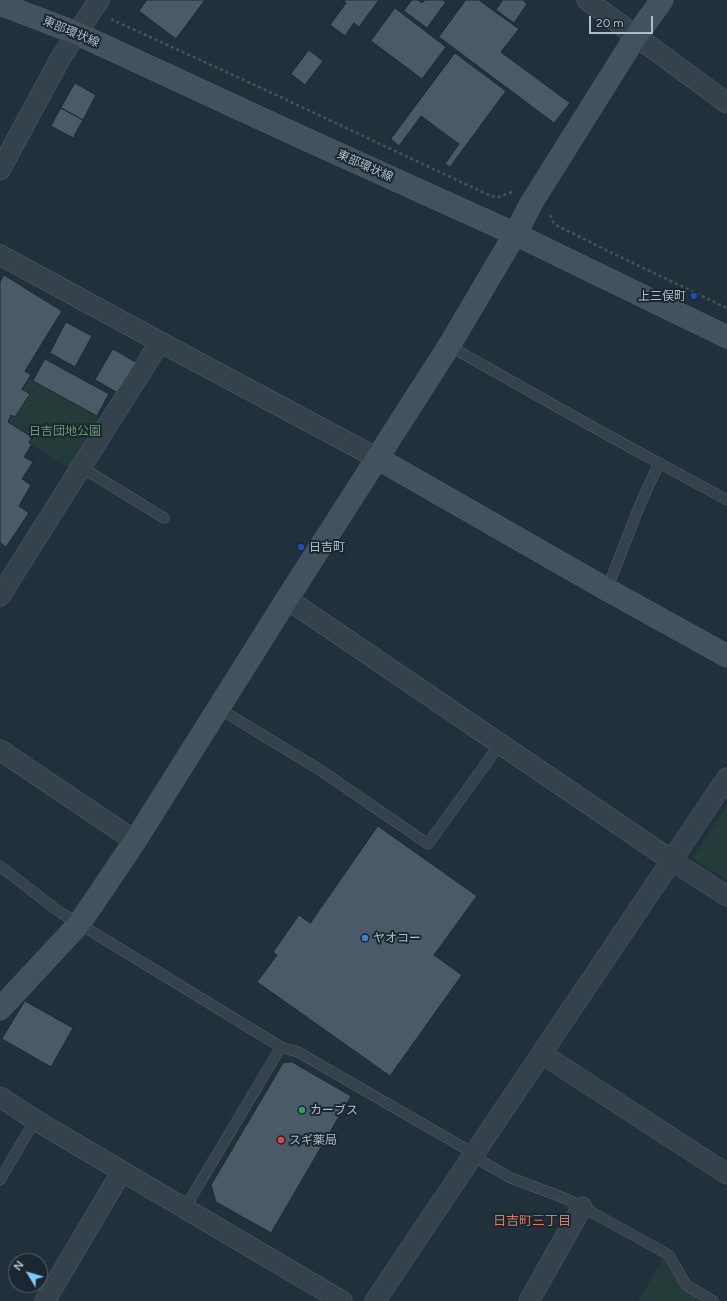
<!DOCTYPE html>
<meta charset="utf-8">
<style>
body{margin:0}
#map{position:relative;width:727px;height:1301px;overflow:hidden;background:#21313b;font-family:Figtree,sans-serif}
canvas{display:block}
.north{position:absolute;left:8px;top:1253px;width:40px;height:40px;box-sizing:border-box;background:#1a2730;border:1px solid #56636c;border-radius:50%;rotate:308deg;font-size:11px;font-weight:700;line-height:16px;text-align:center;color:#b0bdc7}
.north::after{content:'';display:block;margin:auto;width:14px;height:18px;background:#81c8fc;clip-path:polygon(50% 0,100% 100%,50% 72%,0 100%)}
.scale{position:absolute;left:589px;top:16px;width:64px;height:18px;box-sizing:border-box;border:2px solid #b0bdc7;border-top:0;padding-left:5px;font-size:12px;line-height:14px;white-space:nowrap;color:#b0bdc7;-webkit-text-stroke:3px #1a2730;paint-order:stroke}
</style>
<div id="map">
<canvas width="727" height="1301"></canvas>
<div class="north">N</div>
<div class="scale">20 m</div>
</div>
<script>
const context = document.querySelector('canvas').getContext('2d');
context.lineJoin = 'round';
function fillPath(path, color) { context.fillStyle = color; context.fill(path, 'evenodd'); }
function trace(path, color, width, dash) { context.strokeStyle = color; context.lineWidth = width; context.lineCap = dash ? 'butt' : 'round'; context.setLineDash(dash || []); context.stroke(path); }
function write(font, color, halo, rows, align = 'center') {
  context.font = font + ' Figtree,"Noto Sans JP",sans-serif'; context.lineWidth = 4; context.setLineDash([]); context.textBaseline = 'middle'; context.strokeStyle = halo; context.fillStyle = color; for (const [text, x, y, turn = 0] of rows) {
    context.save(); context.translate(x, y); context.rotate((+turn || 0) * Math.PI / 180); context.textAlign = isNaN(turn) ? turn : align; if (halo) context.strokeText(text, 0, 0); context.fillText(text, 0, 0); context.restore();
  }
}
const green = new Path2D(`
 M28,378L105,422L75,471L29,443L32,437L8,422L11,415L15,417L29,394L22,389Z
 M727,805V880L692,858Z
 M664,1258L681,1287L702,1301H638Z`);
const building = new Path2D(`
 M147,0H205L176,39L139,11Z
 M345,0H379L359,27L354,23L345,36L330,25L346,3L344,2Z
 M412,0H418L422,3L425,0H443L446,2L427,28L404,11Z
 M466,0H479L519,29L501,52L570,103L554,123L439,37Z
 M503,0H523L527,4L514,23L496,10Z
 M395,8L446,47L422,79L371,41Z
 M309,50L323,61L305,85L291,74Z
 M455,53L506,91L450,167L445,164L459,144L421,116L399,146L391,139Z
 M75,83L96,95L83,120L61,108Z
 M61,108L83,120L73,138L51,126Z
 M4,275L62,311L25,371L31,375L22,389L30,394L15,417L11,415L8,422L32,437L29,443L32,444L24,457L33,462L22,479L31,485L19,506L29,513L6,547L0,543V282Z
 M66,322L92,336L75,367L50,353Z
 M113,349L137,363L120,394L95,380Z
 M45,359L109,394L97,416L33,381Z
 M378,826L477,896L434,955L462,975L390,1076L257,982L277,955L273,952L299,915L310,923Z
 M25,1001L73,1028L51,1067L2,1039Z
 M292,1062L351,1096L271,1233L216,1202L211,1185L283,1063Z`);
const path = new Path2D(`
 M111,19L261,88L491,196L498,197L512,192
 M550,215L554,223L558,226L610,252L727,308`);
const lane = new Path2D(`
 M449,346L602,432L727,500
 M81,467L164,518
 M606,589L611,579L639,507L659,463
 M218,708L320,770L428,844L500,744
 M0,866L58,911L281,1047L298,1052L473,1153L486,1164L511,1178L559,1196L575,1203L669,1255L686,1285L713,1301
 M0,1180L35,1120
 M185,1208L281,1047`);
const street = new Path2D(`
 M587,0L727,103
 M0,170L60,59L99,0
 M0,255L160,342L377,458
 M0,596L160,342
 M287,599L671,860L727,896
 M0,750L135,841
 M542,1054L727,1174
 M0,1097L35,1120L342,1301
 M45,1301L122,1171
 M375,1301L727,778
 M529,1301L582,1207`);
const secondary = new Path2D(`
 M0,4L76,33L290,132L515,234L727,337
 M377,458L606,589L727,656
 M0,1009L79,924L135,841L287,599L449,346L515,234L532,202L636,36L662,0`);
const markers = [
 [694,296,4,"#1a4fb4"],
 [301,547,4,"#1a4fb4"],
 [365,938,4,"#3f7fe0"],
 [302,1110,4,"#2e9e5b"],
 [281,1140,4,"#e0444e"]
];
const streetNames = [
 ["東部環状線",71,32,23],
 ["東部環状線",365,166,24]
];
const poiNames = [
 ["上三俣町",686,296,"right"],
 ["日吉町",309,547],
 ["ヤオコー",373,938],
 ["カーブス",310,1110],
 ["スギ薬局",289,1140]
];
const parkNames = [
 ["日吉団地公園",65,431]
];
const neighbourhoodNames = [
 ["日吉町三丁目",532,1221]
];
fillPath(green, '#233c3a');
fillPath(building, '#4a5b67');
trace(building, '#1c2932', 1);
trace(lane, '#536069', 11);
trace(street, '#536069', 21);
trace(secondary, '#536069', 23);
trace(path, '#415857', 2.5, [3, 3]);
trace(lane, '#35424b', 10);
trace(street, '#35424b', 20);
trace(secondary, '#43525f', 22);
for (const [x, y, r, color] of markers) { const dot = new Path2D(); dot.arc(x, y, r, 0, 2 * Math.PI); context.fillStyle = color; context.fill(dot); trace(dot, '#1a2730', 1.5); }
write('12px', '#b0bdc7', '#1a2730', streetNames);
write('12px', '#b0bdc7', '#1a2730', poiNames, 'left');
write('12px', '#669968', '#1a2730', parkNames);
write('13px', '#d8795b', '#1a2730', neighbourhoodNames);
</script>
